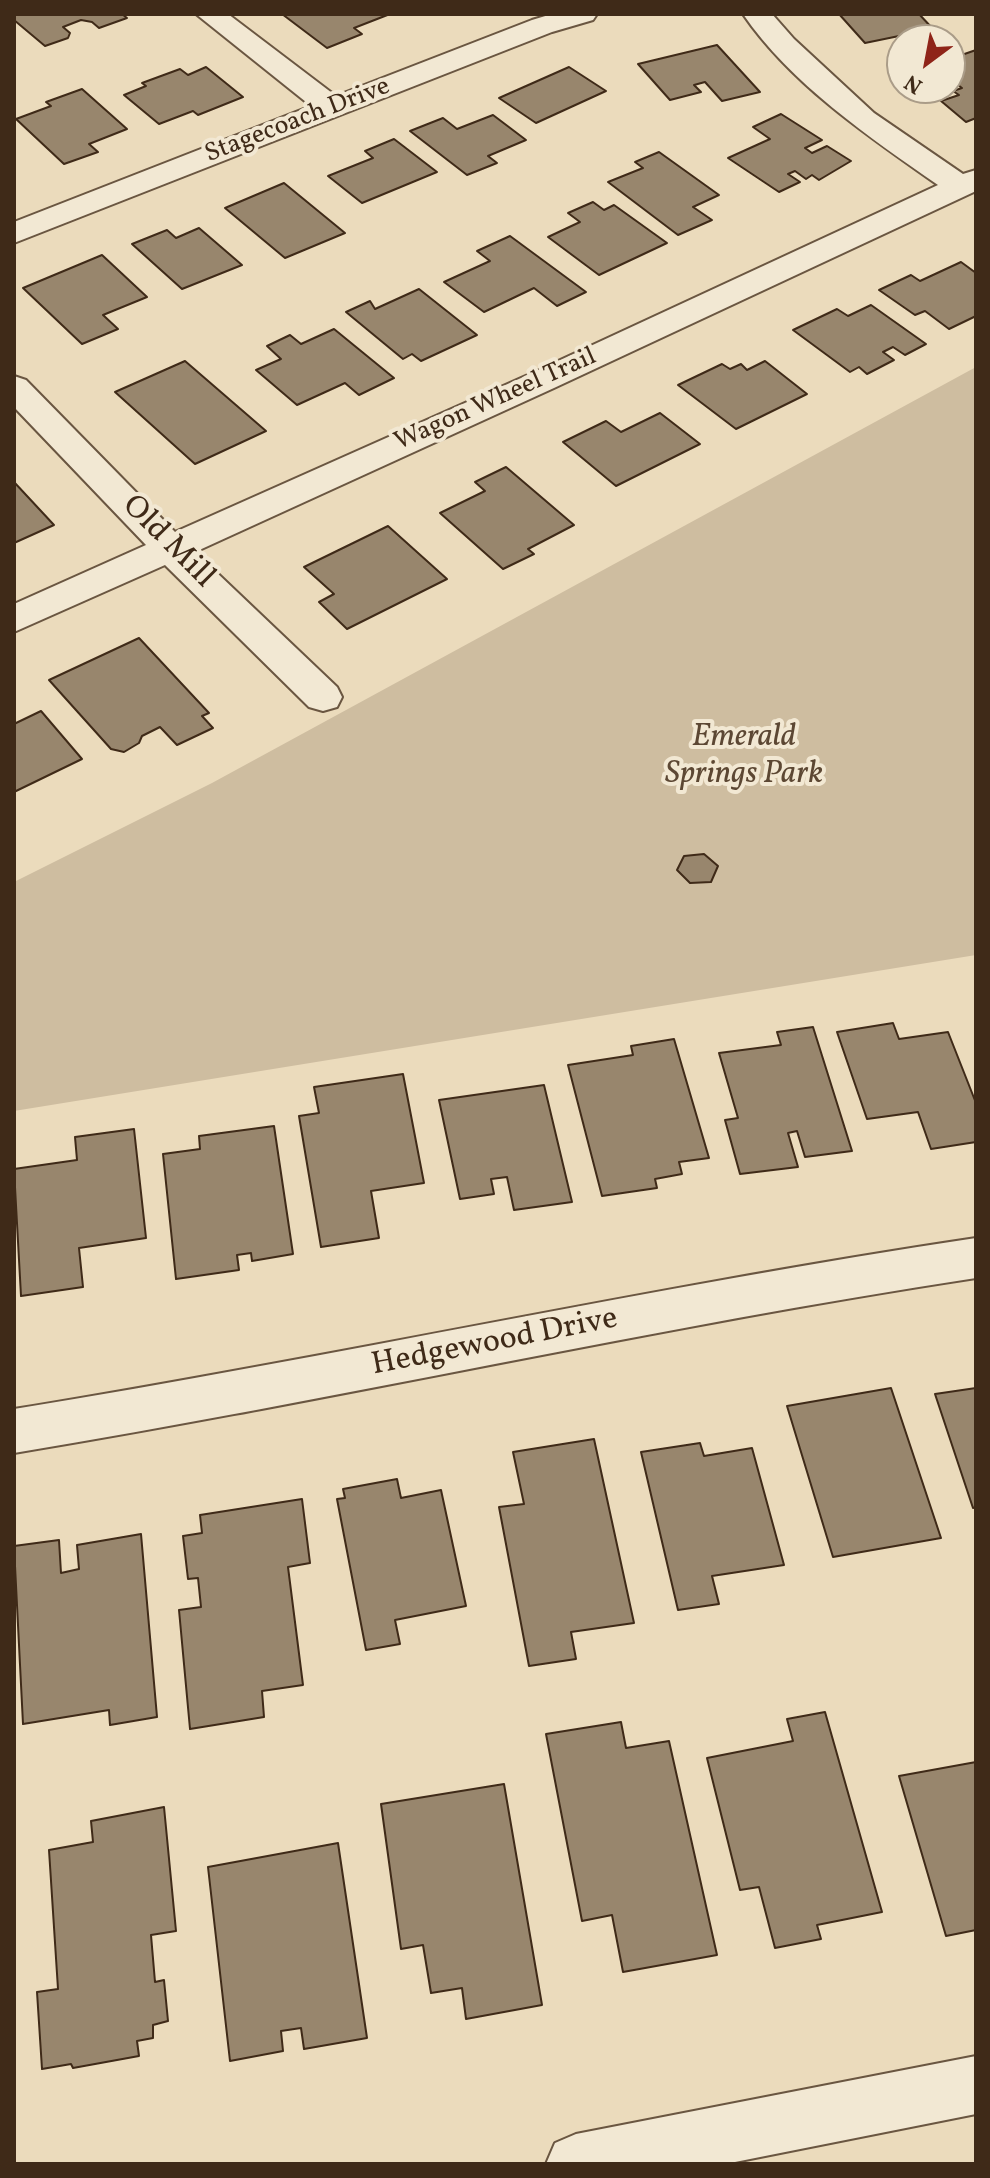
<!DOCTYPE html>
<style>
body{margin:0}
#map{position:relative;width:990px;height:2178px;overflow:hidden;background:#ebdbbc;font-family:Vollkorn,serif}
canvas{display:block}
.frame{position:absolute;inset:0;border:16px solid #3f2a18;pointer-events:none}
.north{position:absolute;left:886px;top:24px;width:80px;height:80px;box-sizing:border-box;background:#f2e8d3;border:2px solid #aa9c88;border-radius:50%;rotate:212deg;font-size:22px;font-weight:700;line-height:32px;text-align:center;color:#3f2a18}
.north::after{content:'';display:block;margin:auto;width:28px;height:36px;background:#8f2418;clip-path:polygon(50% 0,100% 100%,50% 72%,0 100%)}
</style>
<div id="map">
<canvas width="990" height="2178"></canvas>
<div class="frame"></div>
<div class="north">N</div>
</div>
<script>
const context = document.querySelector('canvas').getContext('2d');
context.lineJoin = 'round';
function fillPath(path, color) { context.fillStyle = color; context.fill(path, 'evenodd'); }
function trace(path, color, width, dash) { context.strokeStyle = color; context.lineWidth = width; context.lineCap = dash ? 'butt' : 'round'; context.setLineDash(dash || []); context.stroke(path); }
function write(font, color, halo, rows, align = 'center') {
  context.font = font + ' Vollkorn,serif'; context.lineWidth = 8; context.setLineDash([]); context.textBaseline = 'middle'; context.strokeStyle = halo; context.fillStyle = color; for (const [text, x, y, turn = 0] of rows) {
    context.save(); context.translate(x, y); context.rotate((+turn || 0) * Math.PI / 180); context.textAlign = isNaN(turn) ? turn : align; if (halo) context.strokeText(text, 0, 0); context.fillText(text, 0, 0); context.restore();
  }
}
const green = new Path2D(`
 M976,367V955L14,1111V882L212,783Z`);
const building = new Path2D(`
 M14,14H122L127,18L99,28L92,22L81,20L63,27L70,33L68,38L45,46L14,20Z
 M282,14H390L354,28L362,34L327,48Z
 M839,14H919L933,29L865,43Z
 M717,45L760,92L722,101L705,82L694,85L701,92L670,100L638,64Z
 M976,50V118L966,122L941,101L959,95L953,91L962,88L950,79V59Z
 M206,67L243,97L198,115L193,111L159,124L124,95L146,86L142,83L180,69L188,75Z
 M569,67L606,91L536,123L499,98Z
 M82,89L127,129L89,144L98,152L64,164L16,119L51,106L46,102Z
 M781,114L822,140L805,148L812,153L827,146L851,161L819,180L812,175L806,179L795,171L788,174L800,182L779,192L728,158L770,139L753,127Z
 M493,115L526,140L488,156L497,163L467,175L410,131L443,118L457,129Z
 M394,139L437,172L362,203L328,176L373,158L365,151Z
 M659,152L719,195L693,207L712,220L678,235L608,182L643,168L635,162Z
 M284,183L345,233L285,258L225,208Z
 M593,202L604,210L614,205L667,243L599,275L548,237L580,222L568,213Z
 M199,228L242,265L182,289L132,244L167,230L176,238Z
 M510,236L586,292L557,306L534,288L484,312L444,282L490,261L477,251Z
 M102,255L147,297L103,315L118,329L82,344L23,288Z
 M961,262L976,273V316L949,329L925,311L915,315L879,290L911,275L920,281Z
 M419,289L477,335L421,361L412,354L403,359L346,312L370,301L375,309Z
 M871,305L926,344L905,355L893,347L883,352L894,360L867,374L859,367L850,372L793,330L837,309L848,316Z
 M334,329L394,378L359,395L345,383L297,405L256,370L281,359L267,346L290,335L301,344Z
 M185,361L266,431L195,464L115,392Z
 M765,361L807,394L736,429L678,385L722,364L730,369L741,364L747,370Z
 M660,413L700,444L616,486L563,442L606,421L621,432Z
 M506,467L574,525L528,549L534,554L503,569L440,513L485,491L475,482Z
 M14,482L54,525L14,543Z
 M388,526L447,579L347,629L319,602L334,594L304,567Z
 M139,638L209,713L202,716L213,728L177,745L160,727L142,736L139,743L124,752L111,749L49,680Z
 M41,711L82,759L14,792V724Z
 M704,854L718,866L711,882L690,883L677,870L684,856Z
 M893,1023L899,1039L948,1032L976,1103V1142L931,1149L918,1112L867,1119L837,1032Z
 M813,1027L852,1151L805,1157L797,1131L788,1133L798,1167L740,1174L725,1120L738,1118L719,1053L781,1045L777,1032Z
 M674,1039L709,1158L679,1162L682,1174L655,1179L657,1188L602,1196L568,1065L633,1055L631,1046Z
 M403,1074L424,1183L371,1191L379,1238L321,1247L299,1116L319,1113L314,1087Z
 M544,1085L572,1202L514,1210L507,1177L491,1179L494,1194L460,1199L439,1100Z
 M274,1126L293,1254L252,1261L251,1253L237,1255L239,1270L176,1279L163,1154L200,1149L199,1136Z
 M134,1129L146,1238L79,1248L83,1287L21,1296L14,1169L77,1160L75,1137Z
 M891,1388L941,1538L833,1557L787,1406Z
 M976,1388V1507L973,1508L935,1394Z
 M594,1439L634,1623L571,1632L576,1659L529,1666L499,1507L524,1504L513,1452Z
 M700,1443L704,1456L752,1448L784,1565L712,1576L719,1604L678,1610L641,1452Z
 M397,1479L401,1498L441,1490L466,1606L395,1620L400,1644L366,1650L337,1499L345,1498L343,1489Z
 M302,1499L310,1563L288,1567L303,1685L262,1691L264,1717L190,1729L179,1610L201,1607L198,1578L188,1579L183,1536L202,1533L200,1515Z
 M141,1534L157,1717L110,1725L109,1710L23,1724L14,1546L59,1540L61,1573L79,1569L77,1545Z
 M825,1712L882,1912L817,1925L821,1939L775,1948L759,1887L740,1890L707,1758L793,1741L787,1719Z
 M621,1722L626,1748L669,1741L717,1955L623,1972L612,1915L582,1921L546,1734Z
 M976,1762V1930L946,1936L899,1776Z
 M504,1784L542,2005L466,2019L462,1988L431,1993L423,1945L401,1949L381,1804Z
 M164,1807L176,1931L151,1935L155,1982L164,1980L168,2021L153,2025V2038L137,2041L139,2056L73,2068L71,2064L42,2069L37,1992L58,1989L49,1850L93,1842L91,1821Z
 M338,1843L367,2038L304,2049L301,2028L281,2031L283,2051L230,2061L208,1867Z`);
const street = new Path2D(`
 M196,14H228L336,96L532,20L552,14H597L593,20L552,32L14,243V222L311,106Z
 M743,14H772L794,39L874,113L963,174L976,170V191L554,388L195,552L337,687L342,697L337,707L323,711L309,707L165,565L14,632V604L146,545L14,407V376L26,380L175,532L530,374L938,185C869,137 791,84 743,14Z
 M976,1238V1278C654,1327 336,1400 14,1453V1409C336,1357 654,1286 976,1238Z
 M976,2056V2114L725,2164H546L555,2143L576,2134Z`);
const farStreetnames = [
 ["Stagecoach Drive",298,122,-21],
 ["Wagon Wheel Trail",496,401,-24]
];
const streetNames = [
 ["Old Mill",167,543,45],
 ["Hedgewood Drive",495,1344,-11]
];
const parkNames = [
 ["Emerald",744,739],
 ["Springs Park",744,776]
];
fillPath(green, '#cebda0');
fillPath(building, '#98866d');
trace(building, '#3f2a18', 2);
trace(street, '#6a5641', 4);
fillPath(street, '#f2e8d3');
write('26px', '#3f2a18', '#f2e8d3', farStreetnames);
write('32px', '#3f2a18', '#f2e8d3', streetNames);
write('italic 32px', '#5c4733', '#f2e8d3', parkNames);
</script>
